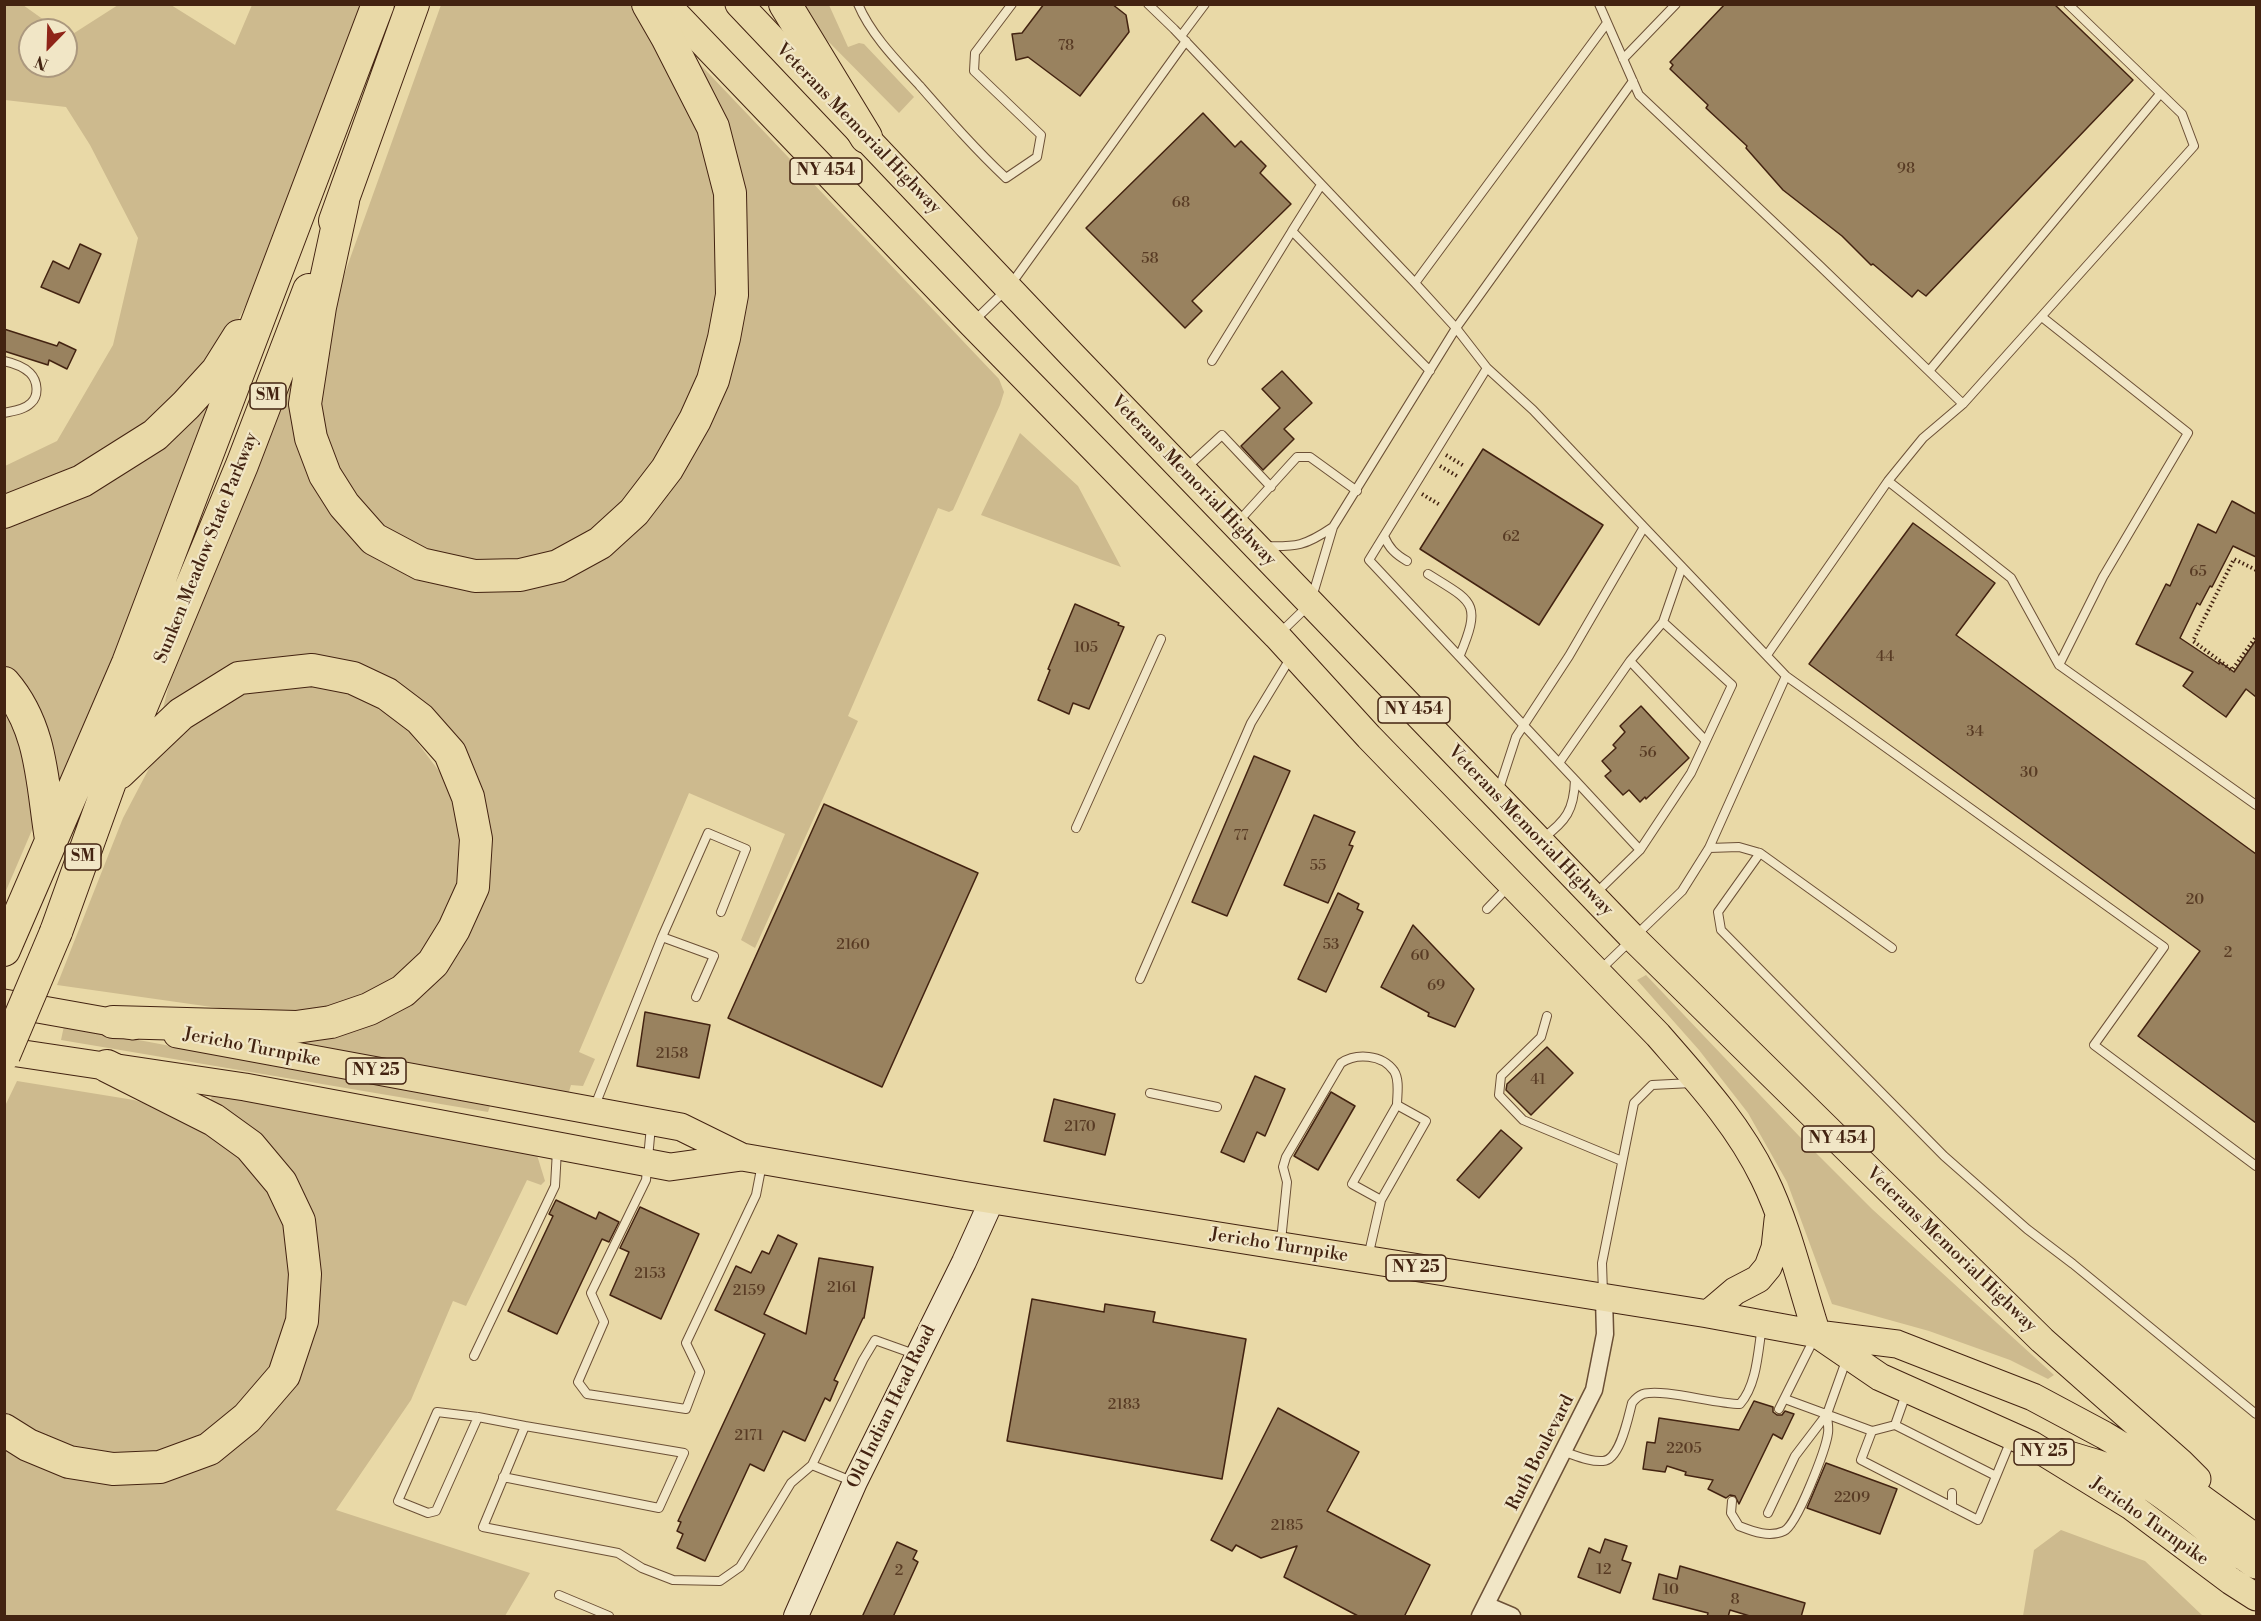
<!DOCTYPE html>
<style>
body{margin:0}
#map{position:relative;width:2261px;height:1621px;overflow:hidden;background:#e9d9a7;font-family:"Libre Bodoni",serif}
canvas{display:block}
.frame{position:absolute;inset:0;border:6px solid #432311;pointer-events:none}
.north{position:absolute;left:18px;top:18px;width:60px;height:60px;box-sizing:border-box;background:#f1e6c6;border:2px solid #ab987e;border-radius:50%;rotate:203deg;font-size:16px;font-weight:700;line-height:24px;text-align:center;color:#432311}
.north::after{content:'';display:block;margin:auto;width:21px;height:27px;background:#8f2418;clip-path:polygon(50% 0,100% 100%,50% 72%,0 100%)}
</style>
<div id="map">
<canvas width="2261" height="1621"></canvas>
<div class="frame"></div>
<div class="north">N</div>
</div>
<script>
const context = document.querySelector('canvas').getContext('2d');
context.lineJoin = 'round';
function fillPath(path, color) { context.fillStyle = color; context.fill(path, 'evenodd'); }
function trace(path, color, width, dash) { context.strokeStyle = color; context.lineWidth = width; context.lineCap = dash ? 'butt' : 'round'; context.setLineDash(dash || []); context.stroke(path); }
function write(font, color, halo, rows, align = 'center') {
  context.font = font + ' "Libre Bodoni",serif'; context.lineWidth = 4.5; context.setLineDash([]); context.textBaseline = 'middle'; context.strokeStyle = halo; context.fillStyle = color; for (const [text, x, y, turn = 0] of rows) {
    context.save(); context.translate(x, y); context.rotate((+turn || 0) * Math.PI / 180); context.textAlign = isNaN(turn) ? turn : align; if (halo) context.strokeText(text, 0, 0); context.fillText(text, 0, 0); context.restore();
  }
}
const green = new Path2D(`
 M5,5H23L58,30H30V66H66V36L68,37L118,5H171L235,45L252,5H371L265,267L234,328L185,391L133,439L5,502V466L57,441L113,345L138,238L90,145L66,107L5,100Z
 M441,5H634L677,80L718,180L725,274L709,354L677,432L627,502L575,547L524,563L465,567L416,550L367,519L329,468L314,404L324,331Z
 M802,5H829L848,47L859,43L864,44L914,97L899,113L817,30Z
 M694,58L999,379L1004,392L1000,405L953,510L949,512L938,508L848,716L858,721L755,948L741,940L785,834L689,793L579,1052L595,1059L583,1086L571,1085L568,1095L285,1040L361,1027L471,917L467,760L320,661L159,724L172,673L304,345L343,518L490,590L640,519L743,285Z
 M226,376L54,814L55,753L31,695L5,670L4,520Z
 M1020,433L1078,486L1121,567L981,515Z
 M309,680L392,709L445,779L466,852L452,914L413,970L375,998L319,1015L254,1013L57,985L123,818L155,757L187,720L241,687Z
 M5,701L19,717L38,816L5,893Z
 M1646,975L1799,1136L1872,1209L2054,1375L2048,1379L2010,1360L1929,1331L1832,1304L1787,1182L1748,1113L1699,1050L1637,980Z
 M64,1026L490,1106L488,1112L61,1040Z
 M17,1081L134,1100L187,1117L230,1144L266,1184L292,1245L295,1305L274,1371L222,1427L169,1453L100,1460L28,1437L5,1416L4,1108Z
 M220,1092L537,1155L545,1181L541,1185L527,1180L466,1306L453,1301L411,1400L336,1510L530,1573L505,1616H5L4,1443L172,1474L284,1393L311,1239L210,1104L212,1095Z
 M2061,1530L2145,1561L2203,1616H2023L2034,1550Z`);
const building = new Path2D(`
 M1044,4H1112L1126,15L1129,32L1080,96L1028,57L1016,60L1012,34L1022,33Z
 M1725,4H2054L2133,80L1926,296L1918,290L1912,297L1873,264L1871,265L1842,236L1783,190L1746,148L1747,146L1706,108L1708,105L1670,69L1673,65L1670,62Z
 M1203,113L1235,147L1241,141L1266,166L1260,173L1291,204L1192,301L1202,311L1185,328L1086,228Z
 M80,244L101,254L79,303L41,287L53,261L69,269Z
 M4,329L57,346L59,342L76,350L67,369L49,360L48,365L4,351Z
 M1282,371L1312,403L1284,429L1294,439L1263,470L1241,446L1280,408L1262,389Z
 M1483,449L1603,525L1539,625L1420,549Z
 M2232,501L2256,514V557L2233,546L2212,587L2210,586L2200,605L2197,603L2180,638L2219,664L2220,662L2234,672L2256,640V697L2246,689L2226,717L2183,686L2193,672L2136,644L2166,584L2170,586L2198,524L2216,533Z
 M1913,523L1995,583L1956,635L2256,854V1123L2138,1036L2200,951L1809,664Z
 M1075,604L1119,623L1118,625L1124,627L1089,709L1073,703L1069,714L1038,700L1050,670L1048,669Z
 M1641,706L1689,758L1646,799L1645,797L1640,802L1629,790L1623,795L1605,776L1611,771L1602,761L1616,748L1613,745L1625,732L1620,726Z
 M1254,756L1290,771L1227,916L1192,902Z
 M824,804L978,873L882,1087L728,1018Z
 M1314,815L1355,832L1349,845L1353,846L1328,903L1284,885Z
 M1338,893L1359,904L1357,909L1363,912L1326,992L1298,979Z
 M1413,925L1474,989L1455,1027L1428,1016L1429,1013L1381,987Z
 M645,1012L710,1025L699,1078L637,1066Z
 M1547,1047L1573,1073L1531,1115L1506,1090L1507,1084Z
 M1255,1076L1285,1089L1265,1136L1257,1132L1244,1162L1221,1152Z
 M1331,1092L1355,1106L1318,1170L1294,1156Z
 M1054,1099L1115,1114L1105,1155L1044,1141Z
 M1501,1130L1522,1148L1479,1198L1457,1180Z
 M556,1200L596,1219L599,1212L619,1222L609,1242L602,1239L557,1334L508,1311L553,1216L549,1214Z
 M640,1207L699,1234L661,1319L610,1295L629,1252L620,1248Z
 M778,1235L797,1244L764,1314L806,1334L819,1258L873,1267L864,1318H863L834,1380L838,1382L830,1401L825,1398L805,1441L783,1431L764,1471L750,1464L705,1561L677,1548L683,1534L677,1531L681,1522L678,1521L765,1334L715,1310L736,1266L751,1273L762,1251L769,1254Z
 M1032,1299L1104,1312L1105,1304L1155,1312L1153,1322L1246,1339L1222,1479L1007,1441Z
 M1754,1401L1773,1407V1412L1777,1415H1782L1785,1411L1794,1414L1782,1439L1773,1434L1739,1504L1735,1496L1730,1495L1726,1498L1708,1489L1713,1480L1685,1475L1686,1472L1667,1466L1665,1472L1643,1469L1647,1442L1655,1443L1659,1418L1739,1430Z
 M1278,1408L1359,1452L1327,1511L1430,1565L1404,1617H1360L1284,1577L1297,1546L1261,1558L1236,1545L1232,1551L1211,1540Z
 M1826,1463L1897,1489L1880,1534L1807,1508Z
 M1605,1539L1627,1546L1622,1560L1631,1563L1620,1593L1578,1577L1589,1548L1600,1553Z
 M897,1542L917,1551L913,1559L918,1562L893,1617H862Z
 M1680,1566L1805,1603L1801,1617H1753L1730,1610L1728,1617H1707L1708,1613L1653,1599L1659,1574L1677,1579Z`);
const path = new Path2D(`
 M1446,455L1464,466
 M1440,466L1457,476
 M1422,494L1440,505
 M2256,570L2234,559L2193,641L2232,670L2256,637`);
const lane = new Path2D(`
 M858,4C871,35 898,62 920,86C948,118 975,149 1006,178L1037,157L1041,135L974,71L975,53L1012,4
 M1148,4L1174,29L1415,283L1456,328L1487,368L1533,410L1644,527
 M1599,4L1639,95L1819,265L1963,404
 M1181,36L1205,4
 M1623,59L1676,4
 M1292,231L1321,185
 M1415,283L1607,23
 M2042,317L2188,433L2103,577L2059,665L2256,805
 M975,320L1009,287L1186,41
 M4,361C13,363 24,367 30,373C38,381 39,396 31,403C24,410 13,411 4,413
 M1212,361L1292,231L1430,371
 M1487,368L1369,560L1559,763
 M1929,371L2160,94
 M1186,468L1222,435L1271,487
 M1888,481L2011,578L2059,665
 M1238,522L1297,457H1310L1357,491
 M1384,536C1389,548 1395,554 1407,561
 M1264,546C1297,547 1305,546 1333,527
 M1428,574C1473,602 1482,602 1460,655
 M1663,622L1682,567
 M1280,633L1310,604L1333,527L1456,328L1633,81
 M1767,655L1888,481L1923,438L1963,404L2194,146L2182,114L2068,4
 M1575,780L1640,850
 M1498,792L1516,737L1569,656L1644,527L1786,676L2164,947L2094,1045L2256,1166
 M1076,828L1161,639
 M1543,838C1566,821 1574,810 1575,780L1559,763L1630,661L1705,740
 M1709,848L1739,847L1760,853L1892,948
 M1760,853L1718,912L1721,930L1944,1156L2027,1229L2073,1264L2256,1414
 M1595,894L1640,850L1691,773L1732,685L1663,622L1630,661
 M1487,909L1509,886
 M662,937L708,833L746,849L721,912
 M1600,970L1682,891L1709,848L1786,676
 M1140,979L1251,723L1291,657
 M1547,1016L1541,1037L1501,1076L1499,1095L1523,1120L1622,1161
 M1150,1093L1217,1107
 M594,1108L662,937L714,956L696,997
 M651,1126L646,1180L591,1293L604,1322L578,1382L587,1394L686,1409L700,1372L686,1343L756,1195L762,1164
 M1281,1241L1287,1182L1283,1167L1286,1157L1341,1063C1356,1053 1382,1054 1394,1071C1400,1080 1397,1095 1397,1105
 M1368,1257L1381,1200L1426,1121L1397,1105L1352,1184L1381,1200
 M1603,1294L1602,1263L1634,1103L1652,1085L1692,1083
 M474,1356L555,1186L557,1150
 M1785,1399L1872,1431
 M1779,1409L1815,1337
 M478,1417L436,1511L428,1513L398,1501L437,1412L478,1417L525,1426
 M1895,1425L1906,1394
 M1565,1452C1577,1456 1590,1462 1603,1461C1620,1460 1628,1418 1632,1403C1635,1399 1638,1396 1643,1394C1662,1388 1715,1404 1740,1404C1757,1385 1758,1351 1762,1326
 M812,1465L863,1360L875,1340L917,1355
 M1996,1476L1895,1425L1872,1431L1861,1460L1978,1520L2011,1440
 M503,1477L659,1508L684,1453L525,1426L483,1527L618,1553L642,1568L673,1580L720,1581L740,1567L791,1483L812,1465L854,1482
 M1952,1493V1507
 M1732,1501L1731,1513L1739,1526C1752,1531 1769,1538 1784,1531C1797,1525 1826,1449 1828,1433C1829,1427 1827,1420 1827,1414
 M1768,1513L1795,1456L1827,1414L1847,1358
 M559,1595L609,1616`);
const street = new Path2D(`
 M1486,1605L1512,1616
 M1480,1616L1594,1390L1605,1334L1604,1298`);
const secondary = new Path2D(`
 M796,1616L855,1482L964,1262L992,1200`);
const primary = new Path2D(`
 M666,4L971,323L1277,636L1369,737L1658,1035C1697,1080 1738,1124 1764,1178C1788,1227 1800,1282 1817,1334
 M739,4L1072,355L1634,939L2042,1340L2180,1462L2197,1479
 M4,1003L133,1026
 M177,1034L681,1127L742,1157L962,1195L1708,1314L1817,1334L1897,1344L2033,1397L2104,1435L2165,1472L2256,1538
 M4,1051L245,1087L670,1167L742,1157
 M1708,1314L1735,1291L1758,1279L1768,1267L1775,1248L1778,1220
 M1820,1336L1880,1377L2032,1445L2131,1506L2231,1581L2256,1597
 M2062,1453C2093,1462 2125,1471 2152,1488C2188,1512 2220,1542 2256,1565`);
const highway = new Path2D(`
 M785,4L866,137
 M343,201L320,307L305,404L311,438L325,475L344,505L374,539L421,564L475,576L520,575L558,566L600,543L634,512L667,469L695,420L713,380L724,338L732,295L730,193L713,127L667,37L648,4
 M335,221L413,4
 M4,512L82,481L155,435L186,405L217,371L239,336
 M4,683C43,728 42,784 51,839
 M56,932L110,782L242,465L309,290
 M4,950L128,663L378,4
 M113,1022L296,1027L331,1022L369,1009L403,991L433,963L454,929L473,887L476,839L468,797L450,753L420,719L387,694L353,678L312,670L239,678L181,714L119,773
 M4,1430L28,1445L69,1462L113,1469L160,1467L209,1449L247,1418L284,1375L302,1321L305,1274L299,1221L281,1183L250,1146L214,1120L107,1066`);
const highwayBridge = new Path2D(`
 M4,1055L56,932`);
const numberNames = [
 ["78",1066,46],
 ["98",1906,169],
 ["68",1181,203],
 ["58",1150,259],
 ["62",1511,537],
 ["65",2198,572],
 ["105",1086,648],
 ["44",1885,657],
 ["34",1975,732],
 ["56",1648,753],
 ["30",2029,773],
 ["77",1241,836],
 ["55",1318,866],
 ["20",2195,900],
 ["2160",853,945],
 ["53",1331,945],
 ["2",2228,953],
 ["60",1420,956],
 ["69",1436,986],
 ["2158",672,1054],
 ["41",1538,1080],
 ["2170",1080,1127],
 ["2153",650,1274],
 ["2161",842,1288],
 ["2159",749,1291],
 ["2183",1124,1405],
 ["2171",749,1436],
 ["2205",1684,1449],
 ["2209",1852,1498],
 ["2185",1287,1526],
 ["12",1604,1570],
 ["2",899,1571],
 ["10",1671,1590],
 ["8",1735,1600]
];
const shields = [
 [826,171,72],
 [268,396,36],
 [1414,710,72],
 [83,857,36],
 [376,1071,60],
 [1838,1139,72],
 [1416,1268,60],
 [2044,1452,60]
];
const shieldNames = [
 ["NY 454",826,171],
 ["SM",268,396],
 ["NY 454",1414,710],
 ["SM",83,857],
 ["NY 25",376,1071],
 ["NY 454",1838,1139],
 ["NY 25",1416,1268],
 ["NY 25",2044,1452]
];
const streetNames = [
 ["Veterans Memorial Highway",858,129,46],
 ["Veterans Memorial Highway",1193,481,46],
 ["Sunken Meadow State Parkway",207,548,-68],
 ["Veterans Memorial Highway",1530,831,46],
 ["Jericho Turnpike",252,1048,11],
 ["Jericho Turnpike",1279,1246,9],
 ["Veterans Memorial Highway",1951,1250,44],
 ["Old Indian Head Road",892,1407,-64],
 ["Ruth Boulevard",1541,1453,-63],
 ["Jericho Turnpike",2149,1522,35]
];
fillPath(green, '#cdba8e');
fillPath(building, '#99825f');
trace(building, '#432311', 1.5);
trace(lane, '#6c5036', 10);
trace(street, '#6c5036', 19);
trace(secondary, '#432311', 26);
trace(primary, '#432311', 29);
trace(highway, '#432311', 34);
trace(path, '#432311', 4, [1.5, 3]);
trace(lane, '#f1e6c6', 8);
trace(street, '#f1e6c6', 16);
trace(secondary, '#f1e6c6', 24);
trace(primary, '#e9d9a7', 27);
trace(highway, '#e9d9a7', 32);
trace(highwayBridge, '#432311', 34, []);
trace(highwayBridge, '#e9d9a7', 32);
write('15px', '#583b24', null, numberNames);
for (const [x, y, w] of shields) { const box = new Path2D(); box.roundRect(x - w / 2, y - 13, w, 26, 4.5); context.fillStyle = '#f1e6c6'; context.fill(box); trace(box, '#432311', 1.5); }
write('bold 16px', '#432311', null, shieldNames);
write('18px', '#432311', '#f1e6c6', streetNames);
</script>
